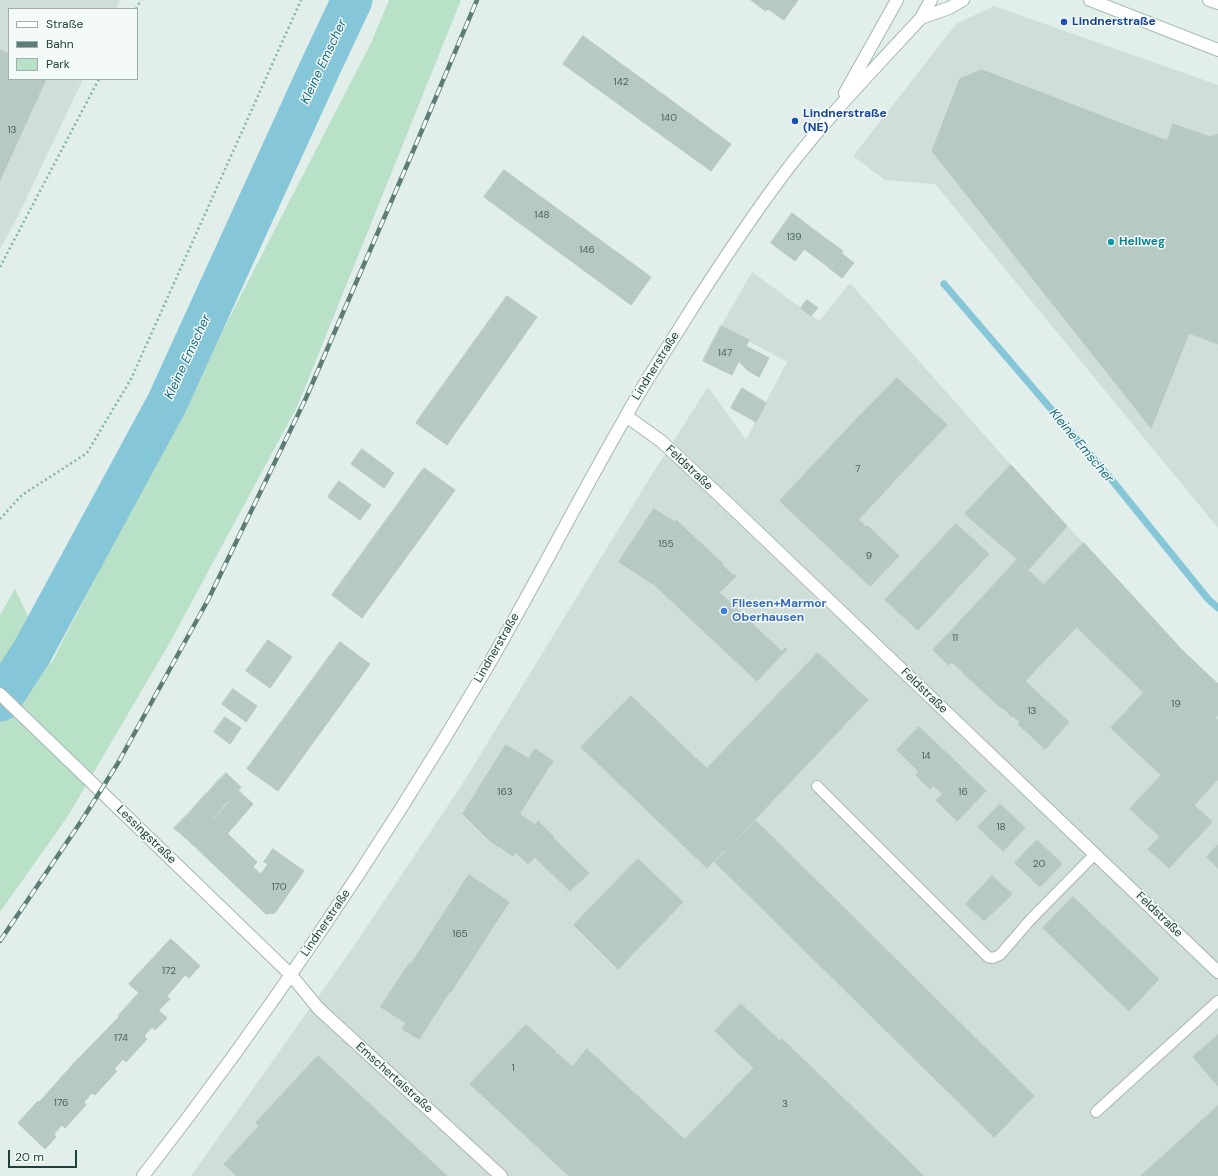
<!DOCTYPE html>
<meta charset="utf-8">
<style>
body{margin:0}
#map{position:relative;width:1218px;height:1176px;overflow:hidden;background:#e2eeea;font-family:"DM Sans",sans-serif}
canvas{display:block}
.legend{position:absolute;left:8px;top:8px;width:130px;height:72px;box-sizing:border-box;background:#f4faf7;border:1px solid #9fb0ac;margin:0;padding:5px 7px;list-style:none;font-size:12px;color:#20413b}
.legend li{display:flex;align-items:center;gap:8px;height:20px}
.legend b{width:20px;border:1px solid #9fb0ac}
.scale{position:absolute;left:8px;top:1150px;width:69px;height:18px;box-sizing:border-box;border:2px solid #20413b;border-top:0;padding-left:5px;font-size:12px;line-height:14px;white-space:nowrap;color:#20413b;-webkit-text-stroke:3px #f4faf7;paint-order:stroke}
</style>
<div id="map">
<canvas width="1218" height="1176"></canvas>
<ul class="legend">
<li><b style="height:5px;background:#fff"></b>Straße</li>
<li><b style="height:5px;background:#5b7d76"></b>Bahn</li>
<li><b style="height:11px;background:#b9e1c7"></b>Park</li>
</ul>
<div class="scale">20 m</div>
</div>
<script>
const context = document.querySelector('canvas').getContext('2d');
context.lineJoin = 'round';
function fillPath(path, color) { context.fillStyle = color; context.fill(path, 'evenodd'); }
function trace(path, color, width, dash) { context.strokeStyle = color; context.lineWidth = width; context.lineCap = dash ? 'butt' : 'round'; context.setLineDash(dash || []); context.stroke(path); }
function write(font, color, halo, rows, align = 'center') {
  context.font = font + ' "DM Sans",sans-serif'; context.lineWidth = 3; context.setLineDash([]); context.textBaseline = 'middle'; context.strokeStyle = halo; context.fillStyle = color; for (const [text, x, y, turn = 0] of rows) {
    context.save(); context.translate(x, y); context.rotate((+turn || 0) * Math.PI / 180); context.textAlign = isNaN(turn) ? turn : align; if (halo) context.strokeText(text, 0, 0); context.fillText(text, 0, 0); context.restore();
  }
}
const built = new Path2D(`
 M0,0H120L116,9H9V79H83L18,216L0,249Z
 M994,6L1218,85V528L935,184L885,180L853,156L956,24Z
 M752,272L819,321L850,283L1011,465L1183,651L1218,684V1176H191L354,946L461,786L651,476L708,387L746,440L787,362L721,326Z`);
const green = new Path2D(`
 M389,0H461L298,405L169,644L68,816L0,912V615L15,589L51,664L371,43Z`);
const stream = new Path2D(`
 M944,284L1111,479L1208,599L1218,608`);
const river = new Path2D(`
 M0,701L32,652L167,403L319,70L352,0`);
const building = new Path2D(`
 M751,0H798L784,20L768,9L766,11Z
 M583,36L731,144L711,171L563,64Z
 M0,50L9,54V79H46L0,180Z
 M982,70L1167,141L1173,124L1210,137L1218,134V344L1189,333L1151,428L932,151L960,79Z
 M504,170L651,277L631,305L484,197Z
 M792,213L817,232L795,261L771,243Z
 M817,232L843,251L830,268L804,249Z
 M841,253L854,263L842,278L829,268Z
 M507,296L537,317L447,445L416,423Z
 M807,300L818,308L811,316L801,308Z
 M721,326L749,340L732,375L703,361Z
 M746,346L769,358L759,377L747,370L739,361Z
 M897,378L947,425L908,466L856,420Z
 M742,388L766,403L756,422L731,408Z
 M856,420L908,466L858,520L807,472Z
 M362,449L394,473L384,488L351,464Z
 M1011,465L1067,526L1029,569L965,514Z
 M424,468L455,490L362,618L332,595Z
 M807,472L866,527L839,557L780,501Z
 M339,481L371,505L360,520L328,497Z
 M654,509L675,522L676,520L723,564L722,565L733,575H734L736,576L723,589L719,592L706,580L679,608L656,586L619,562Z
 M956,524L989,554L918,630L885,600Z
 M868,526L899,556L870,586L839,557Z
 M1084,543L1183,651L1144,693L1077,627L1108,594L1069,558Z
 M1069,558L1108,594L1025,681L987,646Z
 M1017,560L1044,585L981,652L955,627Z
 M706,580L782,652L785,648L787,649L757,681L679,608Z
 M955,627L981,652L963,672L952,662L949,665L933,650Z
 M268,640L292,657L270,688L246,671Z
 M340,642L370,664L278,791L247,769Z
 M987,646L1026,682L1001,708L962,672Z
 M1183,651L1218,684V715L1161,775L1111,728Z
 M818,653L868,700L725,851L674,803Z
 M1026,682L1069,722L1045,749L1018,724L1020,722L1013,716L1012,717L1002,707Z
 M233,689L257,706L246,722L222,704Z
 M631,696L707,769L674,803L724,850L707,868L581,747Z
 M225,717L241,728L230,744L214,732Z
 M1215,718L1218,720V779L1175,826L1142,796Z
 M919,727L955,761L930,789L916,775L919,772L897,750Z
 M506,745L547,770L499,847L490,841L463,814Z
 M535,749L553,761L547,770L529,759Z
 M955,761L986,791L957,821L936,800L943,794L933,785Z
 M226,773L241,787L234,796L218,781Z
 M218,781L234,796L226,803L211,789Z
 M211,789L226,803L219,811L204,796Z
 M239,791L253,804L228,833L213,820Z
 M204,796L219,811L212,819L197,804Z
 M1142,796L1178,829L1166,842L1130,809Z
 M197,804L212,819L205,826L190,812Z
 M1000,804L1025,828L1003,851L978,827Z
 M1194,805L1212,822L1169,868L1148,849L1160,837L1166,842L1178,829L1175,826Z
 M190,812L205,826L198,833L183,819Z
 M520,815L535,825L538,821L554,837L528,864L516,852L513,856L500,847Z
 M183,819L198,833L190,842L174,828Z
 M212,819L230,836L209,860L190,842Z
 M756,821L1034,1096L994,1137L715,862Z
 M230,836L257,862L253,867L247,862L230,880L209,860Z
 M553,838L589,873L570,891L535,857Z
 M1037,840L1062,864L1040,887L1015,863Z
 M1218,845V868L1207,857Z
 M273,849L304,871L275,913L266,914L230,880L247,862L261,874L268,864L264,862Z
 M638,859L683,902L618,969L574,925Z
 M469,875L509,902L451,992L410,966Z
 M992,876L1012,894L984,921L966,904Z
 M1073,897L1159,979L1129,1011L1043,928Z
 M171,939L200,966L189,978L185,975L167,996L170,999L159,1010L129,984Z
 M409,964L450,991L419,1039L402,1029L406,1023L381,1007Z
 M139,993L167,1018L155,1030L152,1027L144,1036L147,1039L126,1062L123,1059L114,1069L117,1071L106,1083L78,1059L119,1017L118,1016Z
 M741,1004L780,1041L754,1068L715,1031Z
 M526,1025L556,1052L500,1112L470,1084Z
 M1218,1035V1086L1193,1057Z
 M782,1039L924,1176H650Z
 M587,1049L685,1140L650,1176H569L500,1112L557,1053L572,1067Z
 M318,1056L447,1176H237L224,1164L259,1126L256,1123Z
 M78,1059L106,1083L95,1095L92,1093L84,1102L86,1105L65,1128L62,1125L54,1134L56,1137L45,1149L18,1123L38,1101L39,1102Z
 M1218,1106V1176H1217L1183,1138Z
 M1183,1138L1217,1176H1141Z`);
const path = new Path2D(`
 M136,9L141,0
 M0,267L99,79
 M0,519L22,495L87,453L131,379L301,0`);
const service = new Path2D(`
 M817,786L988,957L993,958L1000,955L1031,919L1095,854
 M1096,1112L1218,1001`);
const minor = new Path2D(`
 M626,416L661,441L719,495L1218,972
 M0,694L291,975L318,1008L501,1176`);
const tertiary = new Path2D(`
 M845,93L897,0
 M143,1176C267,1017 379,850 482,676C532,591 576,503 625,418C645,381 669,346 691,310C721,263 752,216 786,171C827,117 875,68 921,18L931,0`);
const secondary = new Path2D(`
 M1090,0L1218,50
 M1209,0L1218,3
 M921,18L949,8L963,0`);
const rail = new Path2D(`
 M0,941L82,820L118,763L208,600L306,398L414,149L477,0`);
const markers = [
 [1064,22,4,"#1a4fb4"],
 [795,121,4,"#1a4fb4"],
 [1111,242,4,"#0f9aa8"],
 [724,611,4,"#3f7fe0"]
];
const numberNames = [
 ["142",621,82],
 ["140",669,118],
 ["13",12,130],
 ["148",542,215],
 ["139",794,237],
 ["146",587,250],
 ["147",725,353],
 ["7",858,469],
 ["155",666,544],
 ["9",869,556],
 ["11",955,638],
 ["19",1176,704],
 ["13",1032,711],
 ["14",926,756],
 ["163",505,792],
 ["16",963,792],
 ["18",1001,827],
 ["20",1039,864],
 ["170",279,887],
 ["165",460,934],
 ["172",169,971],
 ["174",121,1038],
 ["1",513,1068],
 ["176",61,1103],
 ["3",785,1104]
];
const transitNames = [
 ["Lindnerstraße",1072,22],
 ["Lindnerstraße",803,114],
 ["(NE)",803,128]
];
const cultureNames = [
 ["Hellweg",1119,242]
];
const streetNames = [
 ["Lindnerstraße",656,366,-58],
 ["Feldstraße",689,468,43],
 ["Lindnerstraße",497,648,-60],
 ["Feldstraße",924,691,44],
 ["Lessingstraße",146,835,44],
 ["Feldstraße",1159,915,44],
 ["Lindnerstraße",326,923,-56],
 ["Emschertalstraße",394,1078,42]
];
const shopNames = [
 ["Fliesen+Marmor",732,604],
 ["Oberhausen",732,618]
];
const waterNames = [
 ["Kleine Emscher",324,62,-65],
 ["Kleine Emscher",188,357,-65],
 ["Kleine Emscher",1081,446,50]
];
fillPath(built, '#d0ded9');
fillPath(green, '#b9e1c7');
trace(stream, '#85c6d8', 7);
trace(river, '#85c6d8', 41);
fillPath(building, '#b7c9c3');
trace(building, '#b4c8c1', 1);
trace(service, '#a4b7b2', 12);
trace(minor, '#a4b7b2', 14);
trace(tertiary, '#a4b7b2', 14);
trace(secondary, '#a0bbb3', 14);
trace(path, '#80b5a8', 2.5, [2, 3]);
trace(service, '#fff', 10);
trace(minor, '#fff', 12);
trace(tertiary, '#fff', 12);
trace(secondary, '#fff', 12);
trace(rail, '#5b7d76', 4.5);
trace(rail, '#f4faf7', 3, [9]);
for (const [x, y, r, color] of markers) { const dot = new Path2D(); dot.arc(x, y, r, 0, 2 * Math.PI); context.fillStyle = color; context.fill(dot); trace(dot, '#f4faf7', 1.5); }
write('10px', '#46635d', null, numberNames);
write('bold 12px', '#164399', '#f4faf7', transitNames, 'left');
write('bold 12px', '#0d838f', '#f4faf7', cultureNames, 'left');
write('12px', '#20413b', '#f4faf7', streetNames);
write('bold 12px', '#366cbe', '#f4faf7', shopNames, 'left');
write('italic 13px', '#146a84', '#f4faf7', waterNames);
</script>
